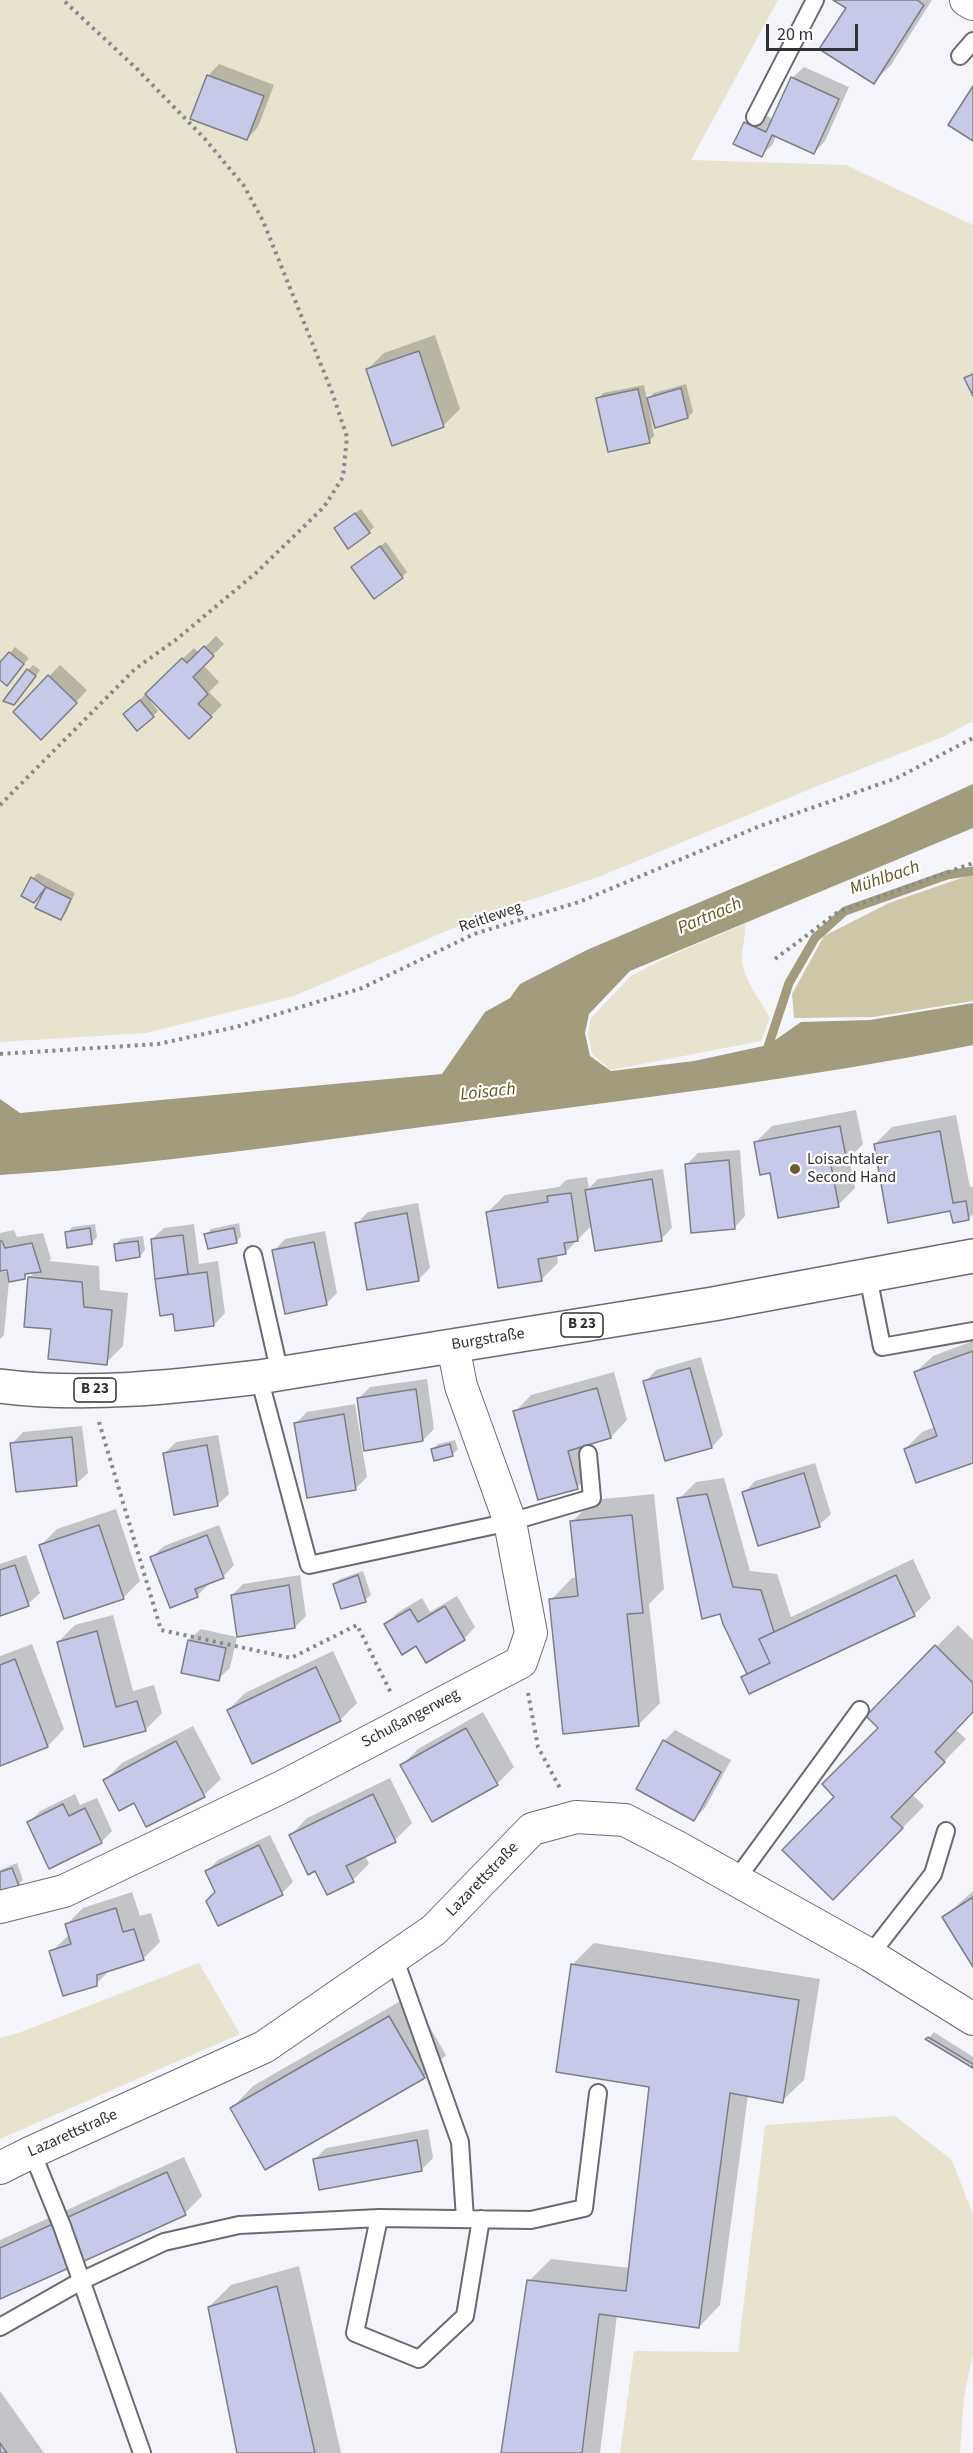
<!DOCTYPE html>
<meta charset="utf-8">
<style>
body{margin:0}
#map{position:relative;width:973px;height:2453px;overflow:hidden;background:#f4f5fb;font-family:"Source Sans 3",sans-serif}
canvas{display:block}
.scale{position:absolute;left:766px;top:24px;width:92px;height:27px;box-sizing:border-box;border:3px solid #303032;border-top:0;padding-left:8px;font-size:18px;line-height:21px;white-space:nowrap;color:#303032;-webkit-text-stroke:4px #fff;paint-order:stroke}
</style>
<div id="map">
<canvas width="973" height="2453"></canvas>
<div class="scale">20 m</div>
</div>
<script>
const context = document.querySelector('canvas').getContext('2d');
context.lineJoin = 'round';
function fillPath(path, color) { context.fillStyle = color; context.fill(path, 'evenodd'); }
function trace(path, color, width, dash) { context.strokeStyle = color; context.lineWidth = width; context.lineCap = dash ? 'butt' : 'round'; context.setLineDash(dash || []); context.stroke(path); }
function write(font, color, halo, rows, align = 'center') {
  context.font = font + ' "Source Sans 3",sans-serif'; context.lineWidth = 4.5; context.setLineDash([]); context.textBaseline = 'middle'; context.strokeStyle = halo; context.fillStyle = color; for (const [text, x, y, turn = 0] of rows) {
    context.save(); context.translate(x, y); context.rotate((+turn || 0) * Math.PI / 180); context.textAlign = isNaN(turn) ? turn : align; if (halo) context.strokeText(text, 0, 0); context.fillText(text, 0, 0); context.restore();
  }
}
const green = new Path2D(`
 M0,0H778L691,160L846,165L973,225V721L945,736L815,787L601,876L477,918L294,996L146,1033L0,1042Z
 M745,924C746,937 742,946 742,957C742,979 760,999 770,1018L761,1041L611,1070L592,1054L588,1034L590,1019L631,976L670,956Z
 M199,1963L240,2034L0,2139V2038L21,2032Z
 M895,2116L952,2160L973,2215V2353L964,2397L960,2453H620L634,2351L738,2352L765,2125Z`);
const forest = new Path2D(`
 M973,874V1001L873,1017L794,1018L792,994L824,936L889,903Z`);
const water = new Path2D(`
 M973,784V828L630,971L589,1014L585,1033L590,1056L611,1071L694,1061L768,1045L801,1022L870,1020L973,1003V1045C804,1079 632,1099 461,1122C307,1142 154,1165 0,1175V1099L20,1113L442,1074L485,1012L510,998L520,984L589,949L887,823Z`);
const shadow = new Path2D(`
 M836,0H932L891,65L874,82L848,7Z
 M219,64L274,85L258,127L247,139L208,76Z
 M804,67L849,87L825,141L814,153L776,136L773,144L761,156L745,123L756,111L774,119L792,78Z
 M435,335L460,409L443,426L367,370L384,353Z
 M686,384L693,412L688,417L648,404L654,436L649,441L598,399L603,393L644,385L647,400L654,393Z
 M361,509L374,527L369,532L341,523Z
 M386,542L407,572L402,577L353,567Z
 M216,636L224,644L203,665L219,682L209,692L222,705L211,716L153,700L151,702L158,711L153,716L131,708L194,648L199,653Z
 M15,647L29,658L12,679L0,678V665Z
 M33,665L40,670L19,698L28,670Z
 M60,665L87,690L53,727L15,712Z
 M38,873L75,893L66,913L61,918L47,888L33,878Z
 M856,1110L863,1144L849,1158L855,1188L838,1205L771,1171L755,1143L772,1126Z
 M956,1115L970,1187H973V1214L969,1218L951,1210L875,1144L892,1127Z
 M740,1150L745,1216L734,1228L687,1164L698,1153Z
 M663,1169L672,1228L661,1239L592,1225L565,1253L557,1254L558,1263L541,1280L488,1212L505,1195L559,1187L566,1180L587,1177L589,1188L598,1179Z
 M418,1203L430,1268L419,1279L368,1289L356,1224L368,1212Z
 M239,1223L241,1236L236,1242L206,1235L211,1229Z
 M95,1224L97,1237L92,1243L67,1233L72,1227Z
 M194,1224L199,1264L218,1261L225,1313L214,1325L174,1313L161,1314L152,1239L164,1228Z
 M14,1230L17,1237L43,1233L51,1259L49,1261L99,1266L100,1290L128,1293L123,1346L106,1363L52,1328L29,1278L36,1271L30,1272L24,1278L9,1281L4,1335L0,1339V1271L9,1272L8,1268L0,1270V1233Z
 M325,1231L337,1293L326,1304L274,1251L285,1239Z
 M143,1236L145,1250L140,1256L115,1245L121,1239Z
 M973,1341V1461L905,1449L922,1432L935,1427L916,1372L933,1356Z
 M701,1357L723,1435L712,1447L666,1459L645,1382L656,1370Z
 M614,1372L627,1420L611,1437L587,1444L594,1471L577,1487L515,1412L531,1395Z
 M427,1379L434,1429L423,1440L358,1399L370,1387Z
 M355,1404L367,1477L356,1488L296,1423L307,1412Z
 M82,1426L88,1473L76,1484L12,1444L23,1432Z
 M218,1435L229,1494L217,1505L164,1454L176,1442Z
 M455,1440L458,1449L452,1455L433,1449L438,1444Z
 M815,1463L831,1514L819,1525L744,1493L755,1481Z
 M724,1478L750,1571L777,1574L791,1617L913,1559L931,1598L914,1615L743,1677L748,1672L679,1499L696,1482Z
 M654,1494L664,1589L649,1604L660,1703L638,1725L551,1600L572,1578H578L572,1522L593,1500Z
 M116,1509L140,1581L123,1598L41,1545L57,1529Z
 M219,1525L234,1565L223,1577L208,1583V1585L197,1596L152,1557L164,1546Z
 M26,1555L40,1593L28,1604L0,1614V1564Z
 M363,1571L371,1595L365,1600L334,1584L340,1579Z
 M300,1575L306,1616L295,1627L232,1595L243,1584Z
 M457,1596L475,1627L464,1639L417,1644L386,1624L397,1613L422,1598L430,1612Z
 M113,1615L133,1691L154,1685L162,1713L145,1730L86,1746L58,1642L75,1625Z
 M958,1625L973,1640V1711L955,1729L966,1739L912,1794L924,1806L833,1898L836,1797L880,1728L868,1716Z
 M201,1629L237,1637L230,1668L218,1679L189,1640Z
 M32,1644L64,1729L48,1746L0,1764V1656Z
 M333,1651L357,1703L340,1720L228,1710L245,1693Z
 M483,1712L514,1767L497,1784L402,1765L418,1749Z
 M193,1726L221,1779L204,1795L135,1801L105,1780L122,1763Z
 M675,1730L731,1760L705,1808L694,1819L664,1741Z
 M390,1778L412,1823L395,1840L365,1855L369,1864L353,1880L316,1869L291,1835L307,1818Z
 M75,1794L80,1805L97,1798L112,1831L101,1842L29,1822L40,1811Z
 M270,1835L293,1882L282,1893L217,1892L207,1871L218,1860Z
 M17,1863L23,1880L18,1885L0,1892V1870Z
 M973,1891V1964L944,1917Z
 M132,1892L140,1916L151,1913L160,1942L143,1959L111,1969L96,1984L51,1952L70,1934L67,1924L83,1908Z
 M594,1943L820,1979L804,2080L782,2101L748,2095L720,2305L699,2327L617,2315L600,2453H502L529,2281L551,2259L630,2268L650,2086L572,1965Z
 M411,1995L446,2055L424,2076L232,2108L253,2086Z
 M934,2032L973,2057V2068L928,2039Z
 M428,2129L433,2158L422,2169L315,2159L326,2148Z
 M184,2157L202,2196L185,2213L0,2297V2240Z
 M299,2266L341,2453H239L209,2307L231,2285Z
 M0,2391L44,2453H0Z`);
const stream = new Path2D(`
 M765,1056L789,983L815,938L845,911L947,875L973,871`);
const building = new Path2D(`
 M833,0H917L924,5L874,84L819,49L846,8Z
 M207,75L264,96L247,140L190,119Z
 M791,77L839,99L814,154L772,135L762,157L733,144L744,122L766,132Z
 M973,86V141L948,125Z
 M419,351L444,427L392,446L366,369Z
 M973,374V396L964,378Z
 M681,388L688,418L655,428L647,398Z
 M638,389L650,443L608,452L596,398Z
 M355,513L370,533L348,549L334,528Z
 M380,546L403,578L374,599L351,567Z
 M204,646L214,656L193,677L208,694L198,704L212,717L189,739L145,694L182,658L187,663Z
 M9,652L24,664L7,686L0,680V662Z
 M27,669L36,676L14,705L3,701Z
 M48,675L77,703L41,740L13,712Z
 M140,700L154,717L137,731L123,714Z
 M31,877L46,887L34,903L21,896Z
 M46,887L71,899L61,920L35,908Z
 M840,1126L847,1162L831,1165L839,1207L778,1218L770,1173L760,1175L754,1142Z
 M940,1131L953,1203L966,1201L969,1220L953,1223L950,1211L888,1223L874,1144Z
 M729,1160L735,1229L691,1233L685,1164Z
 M652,1179L662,1241L595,1251L585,1190Z
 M571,1193L578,1241L564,1243L566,1254L538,1259L542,1281L498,1288L486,1212L548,1202L547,1196Z
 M407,1213L419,1281L367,1290L355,1223Z
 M90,1228L92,1244L67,1248L65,1232Z
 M234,1228L237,1243L208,1249L204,1234Z
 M183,1235L188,1274L155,1279L151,1239Z
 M0,1241H2L5,1248L32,1243L41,1272L25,1274V1279L9,1282L7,1270L0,1271Z
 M138,1241L140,1257L116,1261L114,1244Z
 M314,1242L327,1305L285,1314L272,1250Z
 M207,1272L214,1326L175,1331L173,1314L160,1316L155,1279Z
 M28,1277L82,1282L84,1307L112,1310L107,1365L48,1359L51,1329L24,1327Z
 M973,1351V1463L916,1483L904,1449L937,1436L914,1372Z
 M690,1368L712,1448L665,1461L643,1381Z
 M597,1388L611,1438L568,1451L578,1489L538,1500L513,1411Z
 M416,1389L423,1441L364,1451L357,1398Z
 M344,1414L356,1490L307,1498L294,1423Z
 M72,1437L77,1486L16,1492L10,1443Z
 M450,1444L453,1456L434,1461L431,1449Z
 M207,1445L218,1506L174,1515L163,1453Z
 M804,1473L820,1527L758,1546L742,1492Z
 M707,1494L733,1587L761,1590L774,1632L759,1639L770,1663L747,1674L723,1624L720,1614L702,1619L677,1498Z
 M632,1515L643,1613L627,1614L639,1726L563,1734L549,1599L578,1596L570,1521Z
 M99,1525L124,1599L64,1619L39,1545Z
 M207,1535L224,1578L195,1589L198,1597L170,1608L150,1557Z
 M15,1565L29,1606L0,1616V1570Z
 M358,1575L366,1602L341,1609L333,1584Z
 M896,1575L915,1616L749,1694L741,1677L770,1663L759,1639Z
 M289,1585L295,1628L237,1637L231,1595Z
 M445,1606L465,1640L426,1663L416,1646L402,1655L384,1624L410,1609L418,1622Z
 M97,1631L116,1707L137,1701L146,1731L84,1747L57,1642Z
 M188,1640L226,1648L219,1681L181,1673Z
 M935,1645L973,1683V1712L935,1752L945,1762L891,1817L903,1828L833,1900L782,1850L834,1797L822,1784L878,1728L866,1716Z
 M15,1659L48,1747L0,1766V1665Z
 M316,1667L341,1721L252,1764L227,1710Z
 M466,1728L498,1785L432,1822L400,1765Z
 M663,1740L721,1772L694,1821L636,1789Z
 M176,1741L205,1797L146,1827L134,1803L119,1811L103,1780Z
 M373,1794L396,1842L346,1866L354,1882L327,1895L315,1871L308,1875L289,1835Z
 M63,1804L69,1816L85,1808L102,1843L49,1869L27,1822Z
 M259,1845L283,1895L218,1926L206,1901L215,1892L205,1871Z
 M12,1868L19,1886L0,1894V1872Z
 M973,1897V1967L942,1917Z
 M116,1908L123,1932L134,1929L144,1960L97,1975V1986L63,1996L49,1951L71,1944L65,1924Z
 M571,1964L799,2000L783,2103L730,2093L699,2328L599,2314L582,2453H501L527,2280L626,2291L649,2087L556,2072Z
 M389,2016L425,2078L265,2170L230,2108Z
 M928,2037L973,2064V2068L925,2039Z
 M417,2140L422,2171L319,2190L313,2159Z
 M167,2172L186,2215L0,2299V2248Z
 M277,2286L315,2453H237L208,2307Z
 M0,2443L7,2453H0Z`);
const path = new Path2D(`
 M0,805L135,669L177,639L257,572L324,507L343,477L347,437L332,392L263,221L244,186L205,139L137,69L63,0
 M775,959L838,912L973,863
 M0,1054L158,1044L236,1027L362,988L474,934L579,902L760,826L897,778L973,738
 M99,1422L161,1630L291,1658L357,1625L392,1695
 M528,1693L538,1747L561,1790`);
const service = new Path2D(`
 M960,56L973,41
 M755,117L815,0
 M253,1255L280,1374
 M868,1276L882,1347L973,1331
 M259,1377L309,1565L510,1522L592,1498L588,1454
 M736,1880L860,1710
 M870,1955L933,1874L946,1831
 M394,1957L460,2142L465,2219
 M32,2152L62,2226L142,2453
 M379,2218L355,2333L419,2359L465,2316L481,2219
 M0,2327L81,2281L164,2242L239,2225L379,2218L531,2220L584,2208L598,2093`);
const minor = new Path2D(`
 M966,0L973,4
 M0,1907L64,1891L284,1786L521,1662L531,1633L510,1522L461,1386L453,1346
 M0,2168L32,2152L264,2047L434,1930L532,1829L576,1817L625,1820L679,1848L870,1955L973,2019`);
const primary = new Path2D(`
 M0,1386C85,1397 174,1387 259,1377L713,1304L973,1256`);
const markers = [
 [795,1169,6,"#695e2b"]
];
const shields = [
 [582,1325,42],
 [95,1390,42]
];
const shieldNames = [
 ["B 23",582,1325],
 ["B 23",95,1390]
];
const streetNames = [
 ["Reitleweg",491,918,-19],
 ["Burgstraße",488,1340,-9],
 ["Schußangerweg",411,1719,-28],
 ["Lazarettstraße",483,1880,-46],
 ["Lazarettstraße",73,2134,-24]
];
const poiNames = [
 ["Loisachtaler",807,1160],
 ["Second Hand",807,1178]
];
const waterNames = [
 ["Mühlbach",885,879,-19],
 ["Partnach",710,917,-23],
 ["Loisach",488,1093,-6]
];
fillPath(green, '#e7e3cf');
fillPath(forest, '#cec7a7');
fillPath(water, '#a29c7d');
fillPath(shadow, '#0003');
trace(stream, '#a29c7d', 9);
fillPath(building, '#c7c9e8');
trace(building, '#7e7f85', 1.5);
trace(service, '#6a6b71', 20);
trace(minor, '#6a6b71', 34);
trace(primary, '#6a6b71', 36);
trace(path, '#88898c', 4, [3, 4.5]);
trace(service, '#fff', 16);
trace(minor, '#fff', 32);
trace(primary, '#fff', 33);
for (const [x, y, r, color] of markers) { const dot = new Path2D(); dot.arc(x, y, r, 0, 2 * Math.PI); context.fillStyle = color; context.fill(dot); trace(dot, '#fff', 2); }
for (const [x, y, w] of shields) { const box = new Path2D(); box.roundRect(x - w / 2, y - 12, w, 24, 4.5); context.fillStyle = '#fff'; context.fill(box); trace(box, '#303032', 1.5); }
write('bold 15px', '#303032', null, shieldNames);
write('16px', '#303032', '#fff', streetNames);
write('16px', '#303032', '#fff', poiNames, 'left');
write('italic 18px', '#625722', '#fff', waterNames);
</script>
